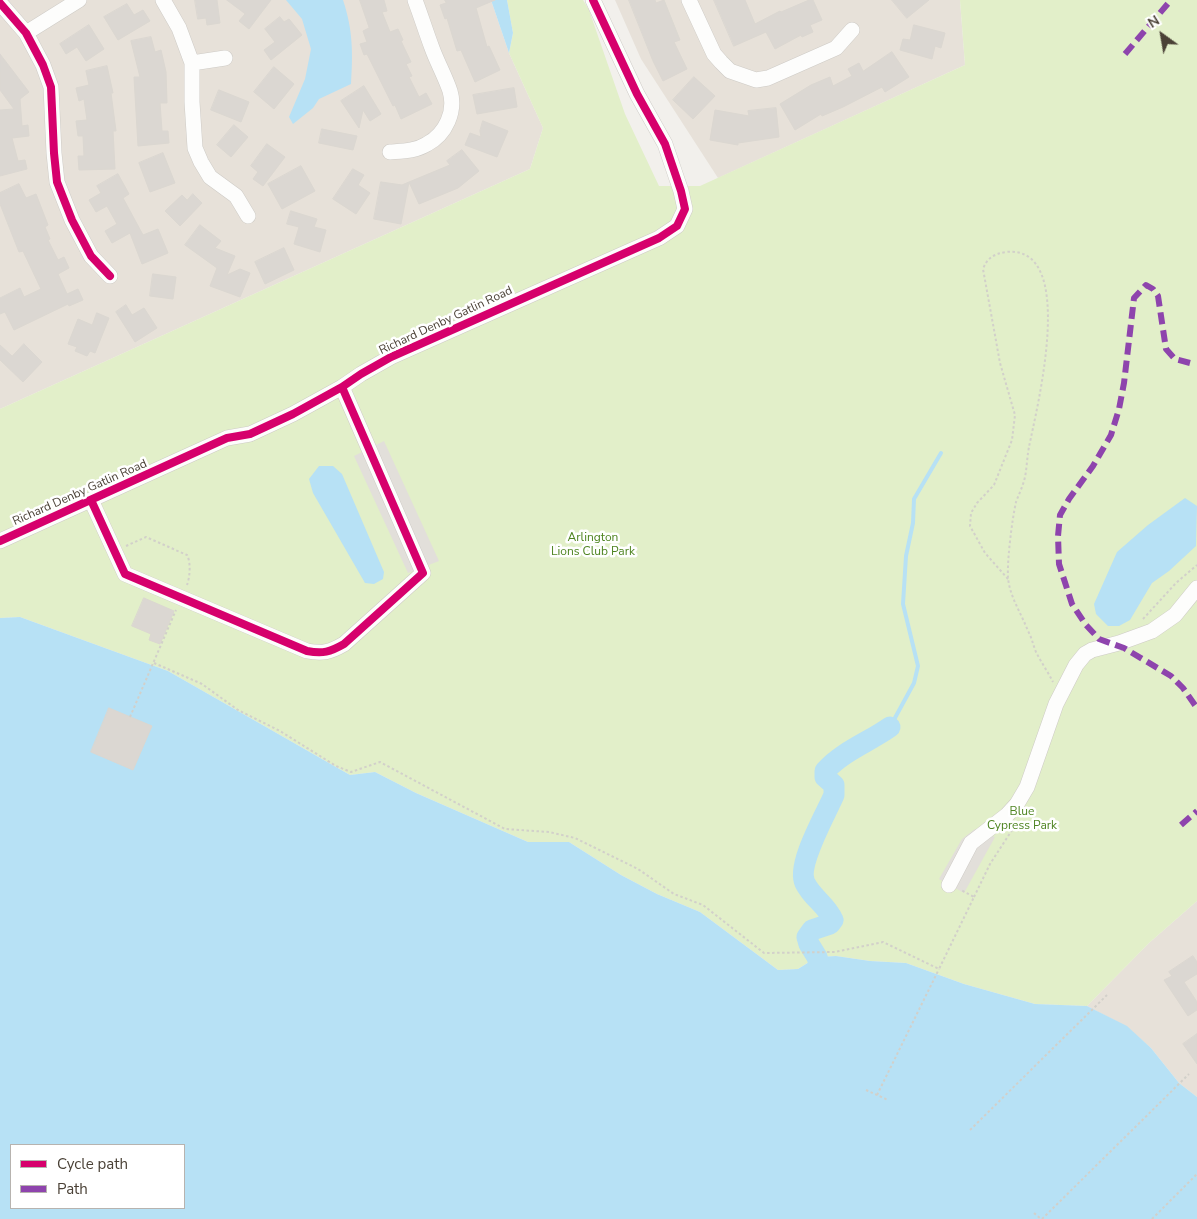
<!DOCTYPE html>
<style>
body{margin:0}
#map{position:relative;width:1197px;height:1219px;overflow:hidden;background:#f2f0ec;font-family:"Nunito Sans",sans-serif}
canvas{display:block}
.legend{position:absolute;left:10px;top:1144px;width:175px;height:65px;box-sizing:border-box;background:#fff;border:1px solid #b7b3af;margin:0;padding:6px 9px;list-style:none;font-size:15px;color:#4a4136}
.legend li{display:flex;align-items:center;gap:10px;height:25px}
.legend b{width:25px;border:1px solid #b7b3af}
.north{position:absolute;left:1137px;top:10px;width:50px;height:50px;-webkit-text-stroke:4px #fff;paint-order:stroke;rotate:328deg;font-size:14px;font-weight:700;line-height:20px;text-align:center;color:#4a4136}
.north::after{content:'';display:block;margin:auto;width:18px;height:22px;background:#4a4136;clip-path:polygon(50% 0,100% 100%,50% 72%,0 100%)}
</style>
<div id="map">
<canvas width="1197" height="1219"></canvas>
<ul class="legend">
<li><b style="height:6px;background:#d6006c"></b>Cycle path</li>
<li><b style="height:6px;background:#8e44ad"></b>Path</li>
</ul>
<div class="north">N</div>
</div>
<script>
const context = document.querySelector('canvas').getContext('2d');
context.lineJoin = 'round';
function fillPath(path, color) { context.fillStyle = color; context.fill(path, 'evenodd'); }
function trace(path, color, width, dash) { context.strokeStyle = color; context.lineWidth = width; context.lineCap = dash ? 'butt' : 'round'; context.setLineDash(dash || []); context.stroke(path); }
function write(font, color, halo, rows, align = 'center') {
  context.font = font + ' "Nunito Sans",sans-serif'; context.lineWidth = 5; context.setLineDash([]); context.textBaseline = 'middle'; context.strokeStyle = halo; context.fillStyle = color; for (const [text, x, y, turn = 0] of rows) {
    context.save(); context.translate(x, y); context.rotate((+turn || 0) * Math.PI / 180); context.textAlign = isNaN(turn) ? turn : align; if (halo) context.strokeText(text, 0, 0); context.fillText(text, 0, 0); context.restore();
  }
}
const residential = new Path2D(`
 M0,0H491L509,53L543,128L530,169L0,409Z
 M615,0H960L965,65L718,178L641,59Z
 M1197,901V1097L1179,1083L1151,1048L1127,1027L1087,1006L1149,943Z`);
const green = new Path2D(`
 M507,0H583L589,10L625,114L659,186H700L965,65L960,0H1197V901L1149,943L1087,1006L1035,1004L964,984L906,963L870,961L836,956L817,957L798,969L778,970L700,912L657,894L621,875L569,842H528L416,793L375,772L350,775L168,671L20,617L0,618V409L530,169L543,128L509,53L513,33Z`);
const parking = new Path2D(`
 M384,441L439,561L408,573L354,456Z
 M975,829L995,837L964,893L939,879L962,839Z`);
const water = new Path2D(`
 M286,0H343C353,30 353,53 351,84L319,99L313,108L293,124L289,117L305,79L311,49L302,19Z
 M491,0H507L513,33L509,53Z
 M319,466H333L342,474L384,572L383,579L374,584L365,583L313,493L309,479Z
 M1185,498L1197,506L1196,546L1169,571L1152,583L1130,620L1119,626H1108L1096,614L1094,604L1117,552L1148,525Z
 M20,617L168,671L350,775L375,772L416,793L528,842H569L621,875L657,894L700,912L778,970L798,969L817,957L836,956L870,961L906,963L964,984L1035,1004L1087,1006L1127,1026L1151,1048L1179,1083L1197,1097V1219H0V618ZM11,1145H184V1208H11Z`);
const stream = new Path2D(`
 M890,727L914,683L918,666L903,604L906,556L913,523L914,499L941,453`);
const river = new Path2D(`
 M809,982L820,968L817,957L809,944L807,937L812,930L830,924L833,920C826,904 813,899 805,883C796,865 826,814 834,795V785L825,777V771C843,751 869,742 890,727`);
const building = new Path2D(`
 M195,0H217L220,23L207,25L206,18L198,19Z
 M227,0H271L249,29L239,21L245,14Z
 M360,0H384L387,11L382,12L390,32L398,29L403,40L401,41L411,62L406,64L412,76L409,77L419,97L426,93L432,104L401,119L395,105L393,106L367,54L364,55L360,44L367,42L363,31L369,28Z
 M445,0H495L476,8L487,47L489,46L500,70L475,82L461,50L457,51L447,18L445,19L440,5L446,3Z
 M629,0H655L656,3L664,0L680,40L674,42L687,69L663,81L653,61Z
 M714,0H745L755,24L780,11L781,12L809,0H813L822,20L810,25L813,32L802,37L801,35L775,49L766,32L734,46Z
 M892,0H929L907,18Z
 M127,4L134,15L143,10L150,21L118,40L104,17Z
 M280,17L284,22L289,19L302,35L271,60L264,50L275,42L265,29Z
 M89,25L104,49L86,61L77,47L66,54L60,44Z
 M914,25L945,33L941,48L935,46L932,59L900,50L903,39L910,40Z
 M151,37L155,52L161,50L166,72L167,103H160L162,131H168L169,143L138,146L134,77H140L131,41Z
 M892,52L909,77L885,92L882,87L843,107L822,116L821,114L795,130L780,104L811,85L830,77L833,86L852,76L848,69L859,63L863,71Z
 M0,54L29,92L20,99L22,126L28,125L29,136L12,138L18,161L25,160L27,169L0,176V110L14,109L0,90Z
 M107,66L113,93H111L116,131H113L115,169L79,170L78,156H84L83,136H78L76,121L87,120L84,99L79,101L76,88L89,85L86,71Z
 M274,67L294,84L274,109L254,92Z
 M694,77L715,96L693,119L673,100Z
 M364,86L381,114L370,121L363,110L359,128L341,101Z
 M514,88L517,107L477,114L473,95Z
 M219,90L249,102L241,122L211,110Z
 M776,108L779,137L738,143V145L710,140L715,110L749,116L748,111Z
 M483,121L508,131L497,157L465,145L470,133L481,137L480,131Z
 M234,125L248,137L231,157L217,145Z
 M322,129L357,136L353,150L319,143Z
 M267,144L285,157L263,186L253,179L258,172L251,166Z
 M462,150L479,171L458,188L419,204L409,182L450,165L447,161Z
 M163,153L175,183L150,192L139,163Z
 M301,166L315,191L282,209L268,184Z
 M353,169L364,175L358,185L370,193L356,214L333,199Z
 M118,174L129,194L123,198L143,235L158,229L168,253L142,264L130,233L112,243L105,231L117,224L107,206L96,212L89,200L101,193L97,186Z
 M381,182L402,185L409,182L401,224L374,219Z
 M19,184L26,198L36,194L48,225L45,227L50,239L48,240L58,260L64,257L69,268L58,274L67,294L78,289L83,300L69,306L68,304L14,330L5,312L0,314V298L20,288L24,297L41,289L23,251L19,252L0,204V193Z
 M193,194L202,203L180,226L165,211L182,195L187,200Z
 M291,211L317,219L314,227L326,230L320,252L294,244L299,227L287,224Z
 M200,225L221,241L215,248L235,256L227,275L240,269L250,273L240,297L210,286L217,268L185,245Z
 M284,248L294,270L265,284L255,262Z
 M153,274L176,277L173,299L150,296Z
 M126,305L132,315L144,308L157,328L135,342L116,312Z
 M97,313L109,318L95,353L90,351L87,356L75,351L77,347L68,344L78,319L92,325Z
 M24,344L42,362L23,382L0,360V345L12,356Z
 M144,598L174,611L160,644L149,640L151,634L132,626Z
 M109,708L152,726L133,770L91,752Z
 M1193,956L1197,962V974L1184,982L1197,1002V1010L1188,1016L1164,980L1172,976L1169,972Z
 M1197,1034V1064L1183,1044Z`);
const path = new Path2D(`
 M126,546L146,537L187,555C191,562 190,577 187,585
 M1008,579L985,553L970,526L971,513L977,503L994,485L1012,440L1015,415L1000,363L983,269C987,258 994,254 1006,252C1079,244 1036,411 1029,447C1027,457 1027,467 1025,477C1023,486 1019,494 1016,502C1012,520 1007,560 1008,578C1010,597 1021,613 1028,631C1032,638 1033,645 1036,652C1041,662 1048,672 1053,682
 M1143,619L1176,583L1197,565
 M154,663L202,684L238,710L280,731L336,766L351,772L380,762L505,829L549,832L575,838L638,869L674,894L703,905L764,953L835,952L883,942L939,969L974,897L961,890
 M130,717L176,610
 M974,897L990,864L1014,827
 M866,1090L888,1100
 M877,1095L939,969
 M970,1130L1107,995
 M1034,1213L1041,1219
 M1042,1219L1189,1074
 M1152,1219L1197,1174`);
const minor = new Path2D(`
 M163,0L179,28L192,63V102L195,148L201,162L210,177L236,196L248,216
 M689,0L714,54L721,62L730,71L756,80L768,78L836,48L852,30
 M0,3L26,33L43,65L51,87L54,153L57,182L72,220L91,256L110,276
 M26,33L79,0
 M192,63L225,58
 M390,152C402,151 416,151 427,144C446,134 456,111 450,91C445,76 437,62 432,48C426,32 421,16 415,0
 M91,500L125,574L307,651C323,654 330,652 344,644L423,573L342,387
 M0,541L227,438L250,434L293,414L342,387L361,374L391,357L659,238L677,226L685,209L681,191L665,144L637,94L593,0
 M949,885L971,843L1007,815L1017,804L1027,787L1056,704L1076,665L1085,654L1092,650L1119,643L1152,631L1175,615L1197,588`);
const quiet = new Path2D(`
 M1125,54L1171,0
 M1190,363L1175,359L1166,349L1158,296L1153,289L1146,285L1134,298L1124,383L1119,409L1111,435L1093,466L1069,499L1060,515L1058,536L1059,564L1072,604L1086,625L1099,639L1124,648L1171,676L1183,688L1197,708
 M1181,825L1197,811`);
const cycleway = new Path2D(`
 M0,3L26,33L43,65L51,87L54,153L57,182L72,220L91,256L110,276
 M91,500L125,574L307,651C323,654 330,652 344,644L423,573L342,387
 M0,541L227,438L250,434L293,414L342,387L361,374L391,357L659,238L677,226L685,209L681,191L665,144L637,94L593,0`);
const streetNames = [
 ["Richard Denby Gatlin Road",446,321,-25],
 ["Richard Denby Gatlin Road",80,493,-24]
];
const parkNames = [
 ["Arlington",593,538],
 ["Lions Club Park",593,552],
 ["Blue",1022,812],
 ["Cypress Park",1022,826]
];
fillPath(residential, '#e7e1d9');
fillPath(green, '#e2efc9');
fillPath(parking, '#e2dfda');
fillPath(water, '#b7e1f5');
trace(stream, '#b7e1f5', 4);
trace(river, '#b7e1f5', 21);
fillPath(building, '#dbd7d2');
trace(building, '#dbd7d1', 1);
trace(minor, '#cecbc6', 16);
trace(path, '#d2d0ca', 2, [2.5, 2.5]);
trace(minor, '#fdfdfc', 15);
trace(quiet, '#8e44ad', 6, [12, 6]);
trace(cycleway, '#d6006c', 8);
write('12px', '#4a4136', '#fff', streetNames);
write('12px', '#4e8421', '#fff', parkNames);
</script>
